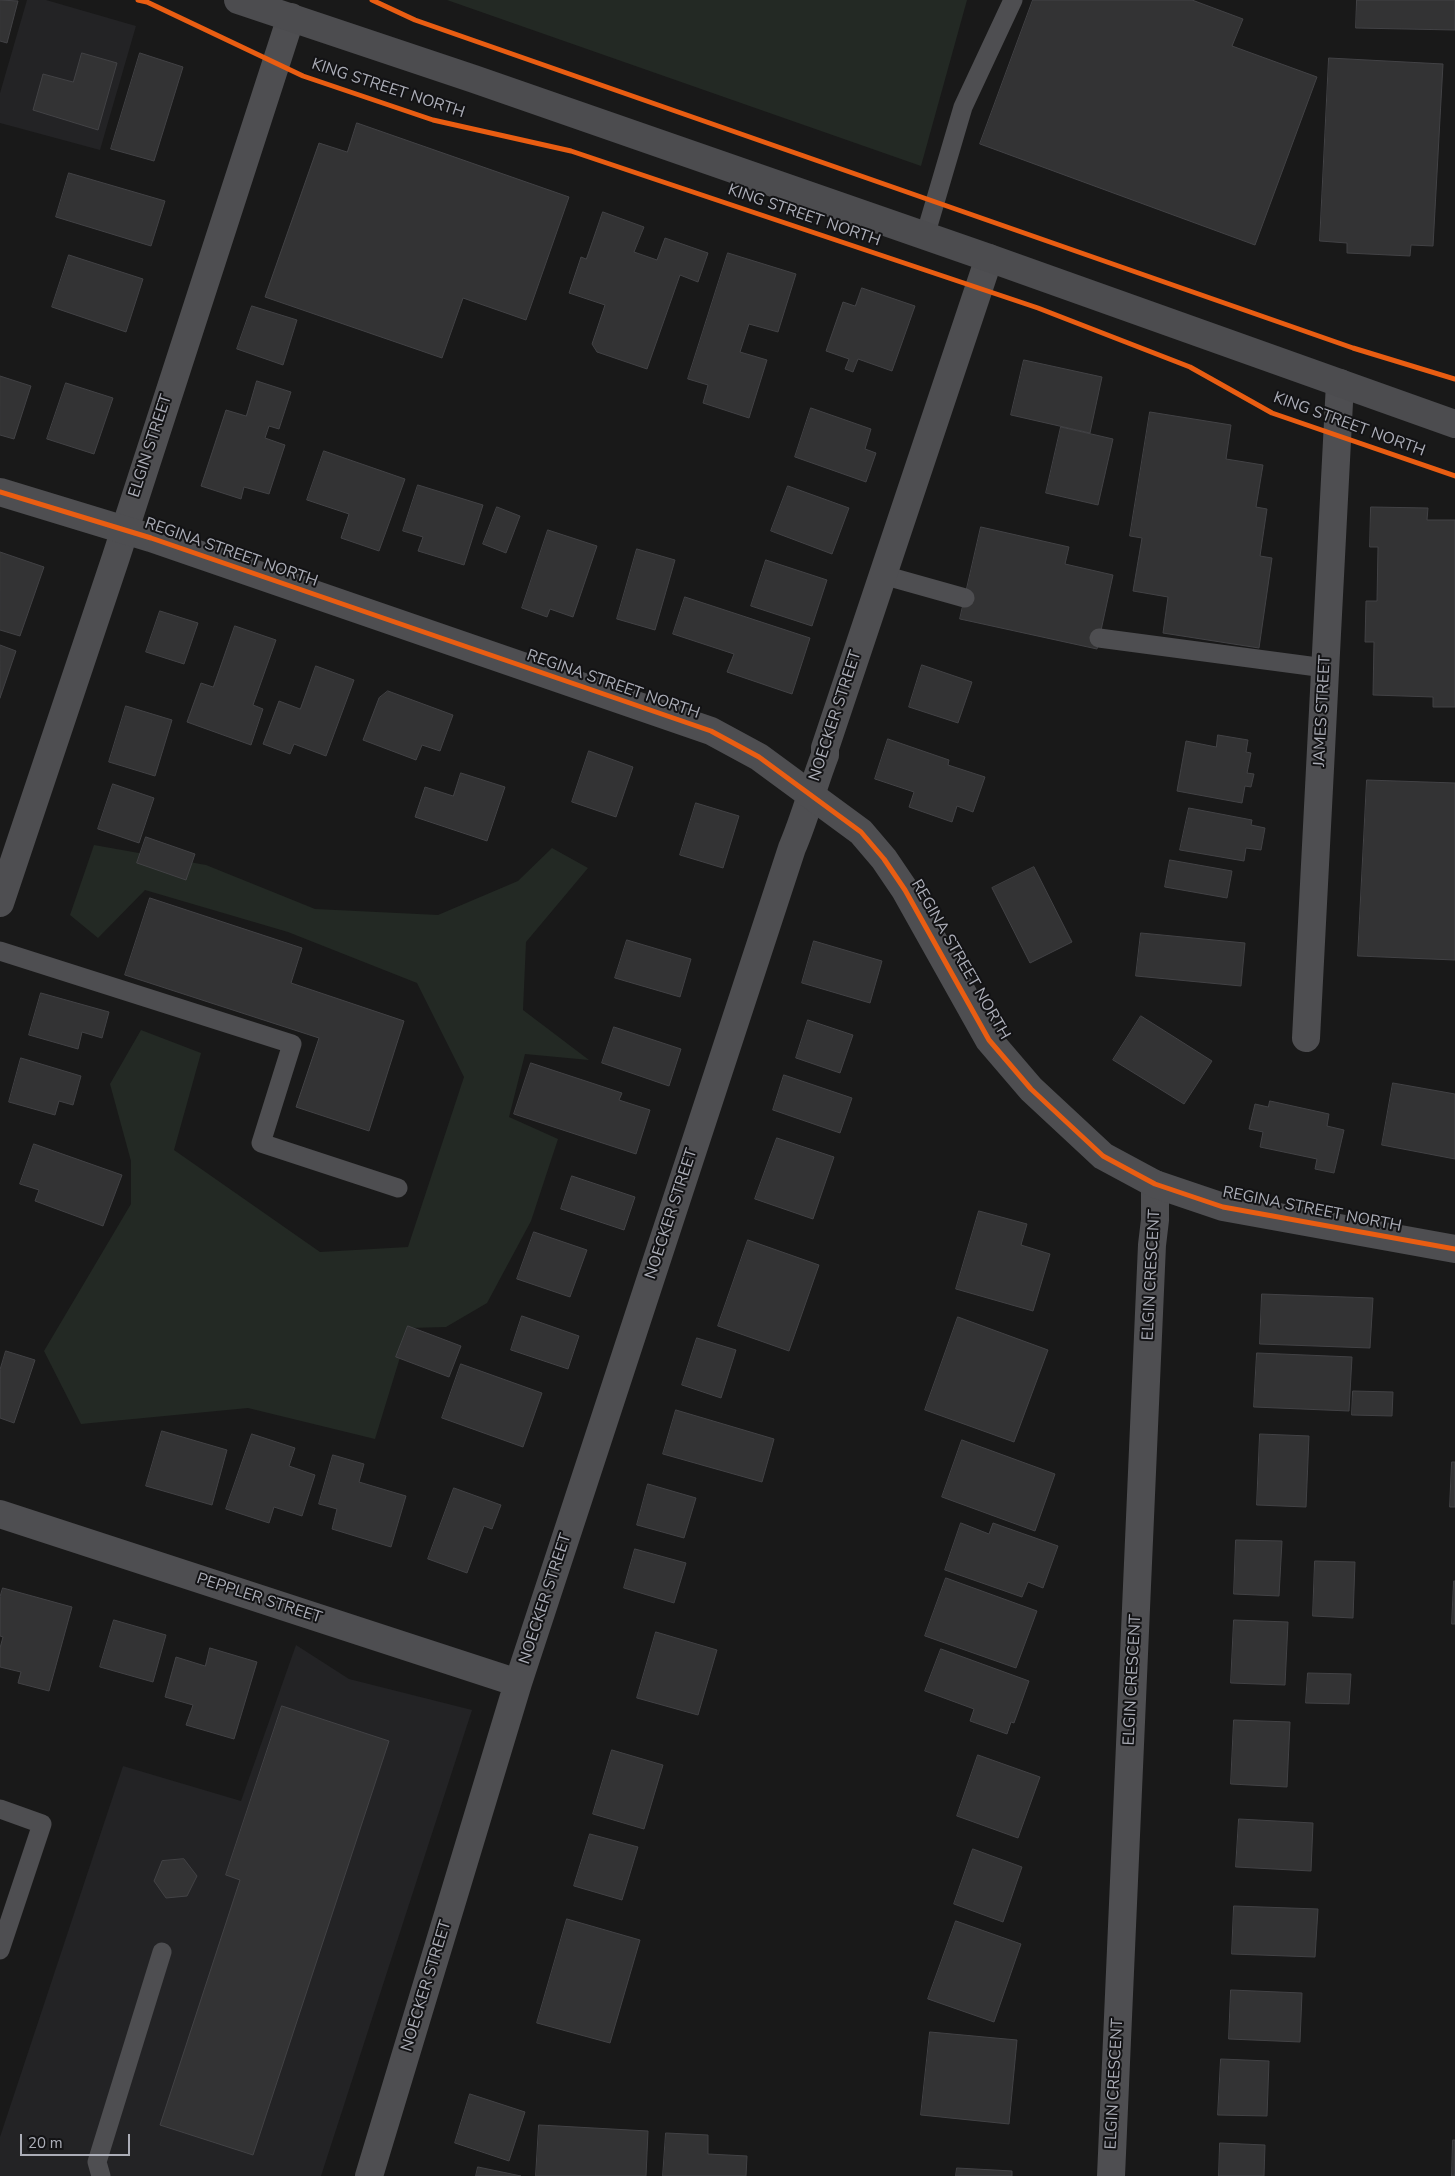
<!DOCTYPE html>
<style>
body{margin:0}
#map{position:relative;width:1455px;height:2176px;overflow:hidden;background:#191919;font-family:"Nunito Sans",sans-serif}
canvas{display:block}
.scale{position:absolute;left:20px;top:2134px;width:110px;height:22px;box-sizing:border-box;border:2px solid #acaeb8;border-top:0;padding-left:6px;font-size:15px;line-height:18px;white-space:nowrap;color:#acaeb8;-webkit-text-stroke:4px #131315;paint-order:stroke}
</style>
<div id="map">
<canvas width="1455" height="2176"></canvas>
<div class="scale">20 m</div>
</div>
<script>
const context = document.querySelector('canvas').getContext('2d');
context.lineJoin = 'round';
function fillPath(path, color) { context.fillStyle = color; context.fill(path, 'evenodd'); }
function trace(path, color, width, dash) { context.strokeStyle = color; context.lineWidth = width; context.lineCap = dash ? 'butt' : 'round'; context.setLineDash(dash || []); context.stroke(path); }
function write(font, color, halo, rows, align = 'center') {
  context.font = font + ' "Nunito Sans",sans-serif'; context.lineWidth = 4; context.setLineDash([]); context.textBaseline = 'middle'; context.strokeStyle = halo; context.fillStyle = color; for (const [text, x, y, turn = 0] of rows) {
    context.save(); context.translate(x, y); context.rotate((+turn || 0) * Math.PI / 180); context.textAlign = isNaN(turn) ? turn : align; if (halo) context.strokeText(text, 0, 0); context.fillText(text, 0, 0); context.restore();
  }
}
const built = new Path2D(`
 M27,0H46L136,26L100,150L0,123V93Z
 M296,1645L349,1679L472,1710L321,2176H0V2137L123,1766L241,1801Z`);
const green = new Path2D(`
 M447,0H967L921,166Z
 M94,845L206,865L315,909L438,915L518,881L552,848L588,868L526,942L523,1010L589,1060L525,1054L509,1117L558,1139L531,1221L487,1303L446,1327L409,1328L375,1439L248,1408L81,1424L44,1351L131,1204V1161L110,1084L141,1030L201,1053L174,1150L320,1252L408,1247L464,1077L417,983L288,932L145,890L98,938L70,915Z`);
const building = new Path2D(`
 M0,0L18,1L7,43L0,41Z
 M1033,0H1192L1243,19L1232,46L1317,77L1255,245L980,144Z
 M1357,0H1455V30L1356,28Z
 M82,53L117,63L98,130L33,110L43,74L73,82Z
 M140,53L183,67L154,161L111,149Z
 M1329,58L1443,64L1433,246L1411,245L1410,256L1347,253V243L1320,241Z
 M357,123L569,197L526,320L463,298L442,358L265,297L319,143L347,152Z
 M69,173L165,201L151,246L56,217Z
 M603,212L644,227L634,252L657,260L665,238L708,253L698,282L680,275L647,369L597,352L592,344L605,305L569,293L581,257L586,259Z
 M728,253L796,274L778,332L749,324L740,352L767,360L749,418L703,403L708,385L688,379Z
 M69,255L143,279L126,332L52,307Z
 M862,288L915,306L892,371L858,359L853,372L845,369L849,359L826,351L843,302L855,306Z
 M252,306L297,320L283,365L237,349Z
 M1024,360L1102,377L1090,433L1011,415Z
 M0,376L31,386L14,439L0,435Z
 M257,381L291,392L279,429L269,426L265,438L285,445L269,494L244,487L241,499L201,486L226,410L246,416Z
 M66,383L113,398L94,454L47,439Z
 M811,408L871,429L865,449L876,453L866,482L795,457Z
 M1150,412L1231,425L1226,459L1263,465L1256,507L1267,509L1260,556L1272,558L1259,648L1163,633L1168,597L1133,591L1142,538L1130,536Z
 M1061,427L1113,439L1098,505L1046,493Z
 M324,451L405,479L379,551L341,538L349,514L307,500Z
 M418,485L483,505L464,565L418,551L423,537L403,531Z
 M788,486L849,508L832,554L771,531Z
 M497,507L520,516L506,553L483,544Z
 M1371,507L1428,508L1427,520H1455V707H1433V697L1373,695L1374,642H1365L1366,601H1377L1378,547H1370Z
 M981,527L1069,547L1065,564L1113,575L1097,649L960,619Z
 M548,530L597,546L573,617L550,609L547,617L522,608Z
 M637,549L675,560L655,630L617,619Z
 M0,552L44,567L20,636L0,630Z
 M766,560L827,580L812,626L751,606Z
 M685,597L810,638L792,694L727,672L734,654L673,634Z
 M160,611L198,623L184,664L146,652Z
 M235,626L276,640L253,705L263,709L251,745L187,722L201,683L213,687Z
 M0,645L16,651L0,698Z
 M922,665L972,682L958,723L909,707Z
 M316,666L354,680L326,756L294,744L290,754L263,744L279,701L300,709Z
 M388,691L453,715L440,751L422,745L416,760L363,740L379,698Z
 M126,706L172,720L155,776L109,762Z
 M1218,735L1248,740L1246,752L1251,753L1247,773L1254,774L1251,787L1245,786L1242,803L1177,791L1186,741L1216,747Z
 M888,739L949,760L948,765L985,777L973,812L957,806L952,822L909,807L914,792L875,779Z
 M589,751L633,767L616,817L572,802Z
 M461,773L505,787L487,841L415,817L425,787L453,796Z
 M1367,780L1455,783V960L1358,956Z
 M113,784L154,798L139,843L98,829Z
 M696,803L739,816L723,868L680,855Z
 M1189,808L1252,820L1251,825L1265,828L1261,850L1246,848L1244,861L1180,850Z
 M146,837L195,854L186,880L137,863Z
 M1170,860L1232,871L1227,898L1165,887Z
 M1034,867L1072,942L1030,963L992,888Z
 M150,898L302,948L291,983L404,1021L369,1131L296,1107L319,1038L125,975Z
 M1141,933L1245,943L1241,986L1136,976Z
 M627,940L691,959L680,997L615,978Z
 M814,941L882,961L870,1003L802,983Z
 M41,993L109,1012L102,1038L82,1032L78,1049L29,1035Z
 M1141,1016L1212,1061L1184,1104L1113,1060Z
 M808,1020L853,1035L840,1073L796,1058Z
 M614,1027L681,1049L669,1086L602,1063Z
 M21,1058L81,1076L73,1105L59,1101L55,1115L9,1102Z
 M531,1063L622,1093L619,1100L650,1110L636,1154L514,1114Z
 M784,1075L852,1098L840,1133L773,1110Z
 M1393,1083L1455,1094V1159L1382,1145Z
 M1270,1101L1329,1114L1327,1126L1344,1130L1334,1173L1315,1169L1317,1159L1260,1147L1263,1132L1249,1129L1255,1104L1268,1107Z
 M777,1138L834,1157L813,1219L755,1199Z
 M34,1144L122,1175L103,1226L35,1201L39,1190L20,1184Z
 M572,1176L635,1197L624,1230L561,1209Z
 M979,1211L1027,1224L1021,1245L1050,1254L1033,1311L956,1289Z
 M534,1232L587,1250L570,1297L517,1279Z
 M748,1240L819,1265L789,1351L718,1326Z
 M1262,1294L1373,1298L1370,1348L1260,1344Z
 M522,1316L579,1336L568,1369L511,1350Z
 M958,1317L1048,1350L1014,1442L925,1410Z
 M408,1326L461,1346L449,1377L396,1357Z
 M697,1338L736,1350L721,1398L682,1385Z
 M6,1351L35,1360L14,1423L0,1418V1370Z
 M1257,1353L1352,1357L1349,1411L1254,1407Z
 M461,1364L542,1393L523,1447L442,1418Z
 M1353,1391L1393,1392L1392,1416L1352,1415Z
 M676,1410L774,1439L762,1482L663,1454Z
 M162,1431L227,1450L212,1505L146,1486Z
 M252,1434L295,1448L289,1466L315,1475L302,1516L274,1507L269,1523L226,1509Z
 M1260,1434L1309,1436L1306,1507L1257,1505Z
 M962,1440L1055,1474L1035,1531L942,1497Z
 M333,1455L364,1464L359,1482L406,1496L391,1547L332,1529L337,1509L319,1504Z
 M1452,1462H1455V1507H1450Z
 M648,1484L696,1498L684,1538L637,1525Z
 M454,1488L501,1505L492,1529L484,1526L467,1573L428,1559Z
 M961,1523L989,1534L993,1523L1058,1546L1043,1588L1028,1582L1022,1597L945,1570Z
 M1236,1540L1282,1541L1279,1596L1234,1594Z
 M635,1549L686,1563L674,1603L624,1588Z
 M1315,1561L1355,1562L1353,1618L1313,1616Z
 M946,1578L1037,1611L1016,1668L925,1636Z
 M1454,1581H1455V1624H1452Z
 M3,1588L72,1607L49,1691L18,1683L21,1672L0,1667V1648L3,1637L0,1636V1597Z
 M114,1620L166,1635L153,1682L100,1667Z
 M1234,1620L1288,1622L1285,1685L1231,1683Z
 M656,1632L717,1650L698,1715L637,1698Z
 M210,1648L257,1662L234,1739L186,1725L193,1705L165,1697L176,1657L205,1666Z
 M941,1649L1029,1681L1014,1723L1011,1722L1007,1734L970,1721L974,1709L925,1691Z
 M1308,1673L1351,1674L1349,1704L1306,1703Z
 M282,1706L389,1741L253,2155L160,2125L240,1880L226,1875Z
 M1234,1720L1290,1722L1287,1787L1231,1784Z
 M612,1750L663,1765L644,1829L593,1814Z
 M978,1755L1040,1777L1018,1838L957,1816Z
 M1239,1819L1313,1823L1311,1871L1236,1867Z
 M590,1834L638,1847L622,1900L574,1886Z
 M973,1849L1022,1867L1003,1922L954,1904Z
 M184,1859L197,1876L187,1896L166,1898L154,1881L162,1861Z
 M1234,1906L1318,1909L1315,1957L1232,1954Z
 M567,1919L640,1940L610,2043L537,2023Z
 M956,1921L1021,1944L994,2022L928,1999Z
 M1231,1990L1302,1993L1300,2042L1229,2039Z
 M930,2032L1017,2040L1009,2124L921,2115Z
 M1221,2059L1269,2061L1267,2116L1218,2115Z
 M470,2094L525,2112L509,2161L455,2143Z
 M539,2125L648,2131L646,2176H536Z
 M666,2133L708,2135V2154L747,2156L746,2176H663Z
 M1453,2140H1455V2176H1452Z
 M1220,2143L1265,2145L1264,2176H1219Z
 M478,2167L521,2176H476Z
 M957,2168L1012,2171V2176H956Z`);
const service = new Path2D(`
 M925,236L963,107L1013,0
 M883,575L965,598
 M1099,638L1325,668
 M0,951L292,1044L261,1143L398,1188
 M0,1809L42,1824L0,1950
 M101,2176L97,2162L162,1952`);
const minor = new Path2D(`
 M0,903L116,557L291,17
 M1306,1038L1340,383
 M0,1514L518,1683
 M369,2176L518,1683L792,848C805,818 813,786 825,755V748L989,258
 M1111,2176L1152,1245L1155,1220V1184`);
const tertiary = new Path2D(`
 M0,492L151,538L711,731L759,757L861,832L884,859L905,890L989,1040L1031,1089L1103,1156L1155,1184L1223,1207L1455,1249`);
const secondary = new Path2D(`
 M238,0L474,79L989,258L1455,424`);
const cycleway = new Path2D(`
 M138,0L147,2L303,76L433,120L571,151L1038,308L1190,367L1272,413L1455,476
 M372,0L415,20L1353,348L1455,379
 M0,492L151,538L711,731L759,757L861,832L884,859L905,890L989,1040L1031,1089L1103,1156L1155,1184L1223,1207L1455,1249`);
const streetNames = [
 ["KING STREET NORTH",388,89,18],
 ["KING STREET NORTH",804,216,19],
 ["KING STREET NORTH",1349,425,20],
 ["ELGIN STREET",151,446,-72],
 ["REGINA STREET NORTH",231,553,19],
 ["REGINA STREET NORTH",613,685,19],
 ["JAMES STREET",1323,711,-87],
 ["NOECKER STREET",836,716,-72],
 ["REGINA STREET NORTH",960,960,60],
 ["REGINA STREET NORTH",1312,1210,11],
 ["NOECKER STREET",672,1214,-72],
 ["ELGIN CRESCENT",1152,1275,-87],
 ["PEPPLER STREET",259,1599,18],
 ["NOECKER STREET",546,1599,-72],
 ["ELGIN CRESCENT",1133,1680,-87],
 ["NOECKER STREET",427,1986,-73],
 ["ELGIN CRESCENT",1115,2084,-87]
];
fillPath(built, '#232325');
fillPath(green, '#232924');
fillPath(building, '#333334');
trace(building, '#424245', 1);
trace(service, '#4e4e51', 19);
trace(minor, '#4e4e51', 28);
trace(tertiary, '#4e4e51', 28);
trace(secondary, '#4c4c4f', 28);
trace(cycleway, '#e95d12', 5);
write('16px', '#acaeb8', '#131315', streetNames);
</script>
